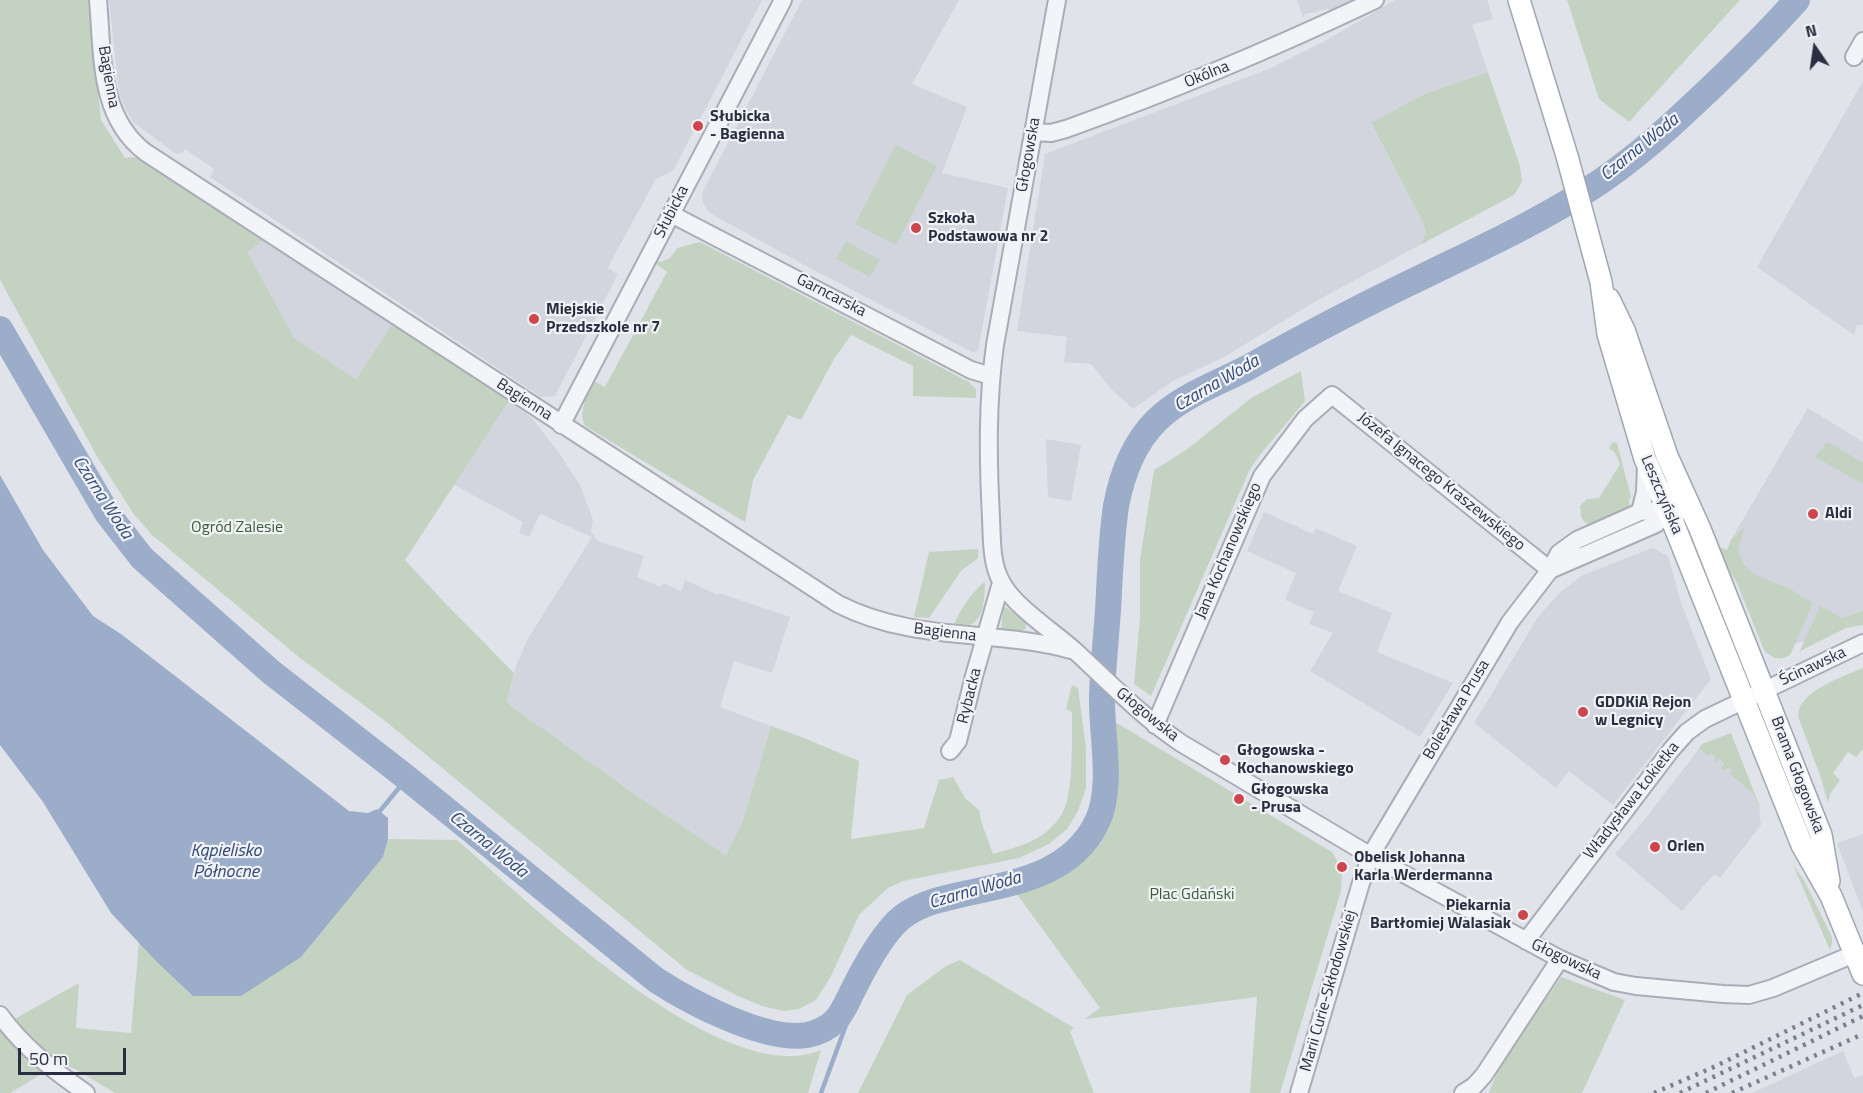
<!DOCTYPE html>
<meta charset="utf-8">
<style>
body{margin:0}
#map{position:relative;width:1863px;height:1093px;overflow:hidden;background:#e0e3e9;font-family:"Titillium Web",sans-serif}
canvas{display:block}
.north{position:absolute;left:1785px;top:18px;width:60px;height:60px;-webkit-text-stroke:4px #f0f2f6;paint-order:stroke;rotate:347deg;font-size:16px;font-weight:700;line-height:24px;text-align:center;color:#292f40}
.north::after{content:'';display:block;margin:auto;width:21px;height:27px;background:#292f40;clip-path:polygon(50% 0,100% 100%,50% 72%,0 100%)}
.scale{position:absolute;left:18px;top:1048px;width:108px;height:27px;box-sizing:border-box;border:3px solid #292f40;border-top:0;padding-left:8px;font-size:18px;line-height:21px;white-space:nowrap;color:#292f40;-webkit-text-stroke:4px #f0f2f6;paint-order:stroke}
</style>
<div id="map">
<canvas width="1863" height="1093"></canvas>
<div class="north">N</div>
<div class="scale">50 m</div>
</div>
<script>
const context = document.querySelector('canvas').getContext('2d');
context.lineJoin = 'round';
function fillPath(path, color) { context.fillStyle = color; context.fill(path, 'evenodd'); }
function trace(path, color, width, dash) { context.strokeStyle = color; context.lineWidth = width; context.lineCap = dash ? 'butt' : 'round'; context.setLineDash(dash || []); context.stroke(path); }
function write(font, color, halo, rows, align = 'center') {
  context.font = font + ' "Titillium Web",sans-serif'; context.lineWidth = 4.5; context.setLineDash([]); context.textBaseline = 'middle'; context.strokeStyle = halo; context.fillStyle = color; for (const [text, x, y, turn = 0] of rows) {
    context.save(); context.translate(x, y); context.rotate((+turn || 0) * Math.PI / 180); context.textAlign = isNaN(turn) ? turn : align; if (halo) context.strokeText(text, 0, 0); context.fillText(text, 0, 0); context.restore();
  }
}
const built = new Path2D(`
 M109,0H762L673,171L656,179L615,254L608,268L618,274L555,396L541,397L210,177L214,169L185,149L182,153L176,154L133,122L126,110L119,93Z
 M802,0H959L912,84L967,107L942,173L1008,188L978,351L972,352L810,268L713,215L706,209L702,200L703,191Z
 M1297,0H1362L1337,10L1327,9L1305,14L1303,18Z
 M1395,0H1487L1493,19L1472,25L1488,72L1422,95L1371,124L1420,217L1426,233L1423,242L1420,245L1318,300L1224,357L1173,381L1133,409L1112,390L1091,364L1064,362L1067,337L1017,331L1045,154L1271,68L1327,40Z
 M1863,81V325H1857L1854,335L1757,267Z
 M263,241L392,324L356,379L293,338L246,252Z
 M509,401L531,417L559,453L580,485L593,520L591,531L598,541L644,556L637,577L661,587L663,583L681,591L685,580L718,595L719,593L790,617L772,673L734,661L720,707L771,726L743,821L726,855L636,795L511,706L507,701L516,666L527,640L592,537L540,514L529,537L519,533L523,522L454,485Z
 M1808,408L1863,442V617L1808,640L1772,651L1731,540Z
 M1046,439L1081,445L1071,501L1048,497Z
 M1264,512L1313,534L1316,528L1357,546L1338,591L1392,613L1377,652L1453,683L1420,737L1310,671L1333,633L1309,624L1314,612L1285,600L1296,573L1247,551Z
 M1652,548L1668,556L1681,603L1711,679L1613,805L1569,771L1556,788L1474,723L1538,617L1559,593L1583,575Z
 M1699,749L1708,757L1711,754L1716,758L1713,761L1715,762L1718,759L1724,763L1726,771L1729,767L1733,770L1730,774L1752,793L1759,807L1761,825L1720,878L1714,874L1682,911L1615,854L1645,819Z
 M1863,834V912L1837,843Z
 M1843,1051L1854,1078L1863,1075V1093H1752Z`);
const green = new Path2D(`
 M0,0H88L101,120L125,158L135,157L145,161L263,241L247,252L294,338L356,379L392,324L509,401L405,560L445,603L514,673L507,701L511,706L636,795L726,855L743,821L771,726L804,738L859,761L851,839L924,828L939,780L953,777L965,798L979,810L981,821L993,854C1010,849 1031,844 1045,833C1054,826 1063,815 1066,804C1073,781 1072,736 1072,712L1066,709L1072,685L1078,688L1086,748V788L1078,811L1067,829L1049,844L1019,858L903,881L888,888L859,915L830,978L816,1000L799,1009L784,1011L762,1006L738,996L687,970L384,720L300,658L151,534L133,513L98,458L0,280Z
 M1567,0H1740L1629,122L1599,99Z
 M1488,72L1520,166L1522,182L1514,195L1420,245L1426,233L1420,217L1371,123L1422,95Z
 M896,145L937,166L896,245L855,224Z
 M846,241L880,260L870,277L836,259Z
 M700,242L969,382L976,389V398L913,396V366L851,335L834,359L801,420L788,415L753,480L745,522L585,426C578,412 587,395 594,381L605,387L667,272L656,264L657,261L661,262L670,258L677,248Z
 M1301,371L1305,401L1259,456L1249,471L1151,696L1134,684L1140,618V560L1154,470L1186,450L1251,398Z
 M1613,442L1617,443L1631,497L1629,500L1630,506C1623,512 1597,527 1588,524C1584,522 1583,520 1581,517L1580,506L1587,499L1599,498L1620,464L1615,453L1609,448Z
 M1826,443H1830L1863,463V484L1815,457Z
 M1745,527L1738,549L1743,564L1754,574L1790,589L1813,603L1790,655C1780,661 1772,659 1764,650L1737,583L1720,557L1715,545L1727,550L1731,540Z
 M978,549V558L961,571L929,618L914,617L929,552Z
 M985,582C985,602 983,633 954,625C957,615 975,587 985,582Z
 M1820,606L1842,618L1863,611V625L1846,628L1800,651Z
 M1006,607L1026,623V628L1022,632L1001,630L1003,609Z
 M1863,668V749L1856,757L1848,752L1833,773L1840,780L1830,794L1828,803L1821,778L1799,719C1793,693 1844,676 1863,668Z
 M1115,722L1332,852L1342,869L1341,891L1280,1093H1250L1257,997L1085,1019L1100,1008L1016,893C1055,882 1097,862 1110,819C1113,811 1111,800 1112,791C1113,768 1114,745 1115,722Z
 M1731,733L1760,807H1759L1752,793L1730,774L1732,770L1729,767L1725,771L1721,767L1724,763L1719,759L1715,763L1713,761L1716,758L1711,754L1708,757L1700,749L1697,751L1702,744Z
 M388,839L457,840C527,900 723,1093 821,1050L808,1093H115L77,1070L60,1063L10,1093H0V1027L79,983L76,1028L131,1033L139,942L193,996L383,857Z
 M1793,865L1804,880L1832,937V944L1830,950Z
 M960,960L1074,1028L1070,1031L1094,1093H858L907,995L946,966Z
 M1561,977L1625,1000L1582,1093H1489C1504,1050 1536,1015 1561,977Z`);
const water = new Path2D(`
 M0,475L43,550L93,616L121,634L349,811L368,813L377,809L388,818V839L383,857L301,957L241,996H193L156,961L111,913L43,802L0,745Z`);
const stream = new Path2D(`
 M380,811L407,778
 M821,1093L846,1025L843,1008`);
const river = new Path2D(`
 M0,329L107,513L142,558L271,672L407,778L656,980C690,1002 765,1042 807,1035C817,1033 827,1029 835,1021C843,1013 848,1000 853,990C864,968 887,925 908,913C924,903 941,899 959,895C1012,883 1071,876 1097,822C1114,787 1101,734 1102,696C1103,667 1106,638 1108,610C1110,575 1111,540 1116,506C1122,474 1133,444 1156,421C1182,395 1217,384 1249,367C1306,335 1363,305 1422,277C1477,250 1534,224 1586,191C1634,161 1674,123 1715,84C1743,57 1771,29 1797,0`);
const minor = new Path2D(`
 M98,0C103,54 98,116 145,152L838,604C915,643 993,629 1071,650
 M1057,0L995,345C987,403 988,460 991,518C992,538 991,563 1001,581C1013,606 1053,631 1074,650C1109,682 1141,716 1181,743L1371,856L1560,959L1614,982L1636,986L1723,994L1749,995L1773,988L1854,954
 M1854,57L1863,41
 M1033,132L1051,133L1066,129C1172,91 1274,48 1375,0
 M671,214L971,370L991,376
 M561,425L783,0
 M1640,512L1645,492L1646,465
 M1550,570L1656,524C1671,511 1677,496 1675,476
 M1155,725L1262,476L1305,419L1332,395L1550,570
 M950,751L958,741L974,676L1001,583
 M1526,941L1671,750L1687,732L1705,719L1863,643
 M0,1015C23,1047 54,1071 86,1093
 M1299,1093L1361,883L1372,853L1510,622L1550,570L1559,553L1577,540L1640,512L1659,510L1677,514
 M1463,1093L1474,1086L1484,1075L1560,959`);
const major = new Path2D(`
 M1519,0L1567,156L1601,282L1608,334L1645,459L1672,520L1802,845L1831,896L1863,974
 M1609,299L1624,330L1667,456L1700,529L1821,835L1829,881`);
const rail = new Path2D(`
 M1654,1093L1716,1066L1863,993
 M1680,1093L1863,1005
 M1706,1093L1863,1016
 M1732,1093L1863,1034`);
const markers = [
 [698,126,6,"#cd464d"],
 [916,228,6,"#cd464d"],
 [534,319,6,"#cd464d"],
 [1813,514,6,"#cd464d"],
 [1583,712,6,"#cd464d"],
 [1225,760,6,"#cd464d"],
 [1239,799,6,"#cd464d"],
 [1655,847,6,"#cd464d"],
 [1342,867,6,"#cd464d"],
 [1523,915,6,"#cd464d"]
];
const streetNames = [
 ["Okólna",1207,75,-22],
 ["Bagienna",108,77,80],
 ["Głogowska",1029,155,-80],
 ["Słubicka",672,212,-63],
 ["Garncarska",831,296,27],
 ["Bagienna",524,400,33],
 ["Józefa Ignacego Kraszewskiego",1441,482,39],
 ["Leszczyńska",1661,495,67],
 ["Jana Kochanowskiego",1229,551,-67],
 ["Bagienna",945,633,7],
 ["Ścinawska",1813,667,-25],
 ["Rybacka",970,696,-76],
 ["Bolesława Prusa",1457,710,-59],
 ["Głogowska",1147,715,39],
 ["Brama Głogowska",1797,775,69],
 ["Władysława Łokietka",1632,801,-52],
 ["Głogowska",1566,960,25],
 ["Marii Curie-Skłodowskiej",1329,991,-74]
];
const poiNames = [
 ["Słubicka",710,117],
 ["- Bagienna",710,135],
 ["Szkoła",928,219],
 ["Podstawowa nr 2",928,237],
 ["Miejskie",546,310],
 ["Przedszkole nr 7",546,328],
 ["Aldi",1825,514],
 ["GDDKiA Rejon",1595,703],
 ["w Legnicy",1595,721],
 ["Głogowska -",1237,751],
 ["Kochanowskiego",1237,769],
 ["Głogowska",1251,790],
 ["- Prusa",1251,808],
 ["Orlen",1667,847],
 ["Obelisk Johanna",1354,858],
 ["Karla Werdermanna",1354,876],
 ["Piekarnia",1511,906,"right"],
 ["Bartłomiej Walasiak",1511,924,"right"]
];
const parkNames = [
 ["Ogród Zalesie",237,528],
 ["Plac Gdański",1192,895]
];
const waterNames = [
 ["Czarna Woda",1640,148,-39],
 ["Czarna Woda",1217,384,-30],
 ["Czarna Woda",102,498,57],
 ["Czarna Woda",488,845,39],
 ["Kąpielisko",226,852],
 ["Północne",226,873],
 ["Czarna Woda",975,891,-16]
];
fillPath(built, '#d2d5de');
fillPath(green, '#c4d3c1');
fillPath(water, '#9badc9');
trace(stream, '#9badc9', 4.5);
trace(river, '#9badc9', 26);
trace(minor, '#a9adb6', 20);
trace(major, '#9fa6b4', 24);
trace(minor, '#f3f4f7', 16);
trace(major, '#fff', 21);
trace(rail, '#7a8092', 4.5, [3, 6]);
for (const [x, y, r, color] of markers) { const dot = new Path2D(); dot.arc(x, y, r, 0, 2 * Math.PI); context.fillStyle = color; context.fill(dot); trace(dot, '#f0f2f6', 2); }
write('16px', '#292f40', '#f0f2f6', streetNames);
write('bold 16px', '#292f40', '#f0f2f6', poiNames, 'left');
write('16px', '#3a5c36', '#f0f2f6', parkNames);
write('italic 18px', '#334a74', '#f0f2f6', waterNames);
</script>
